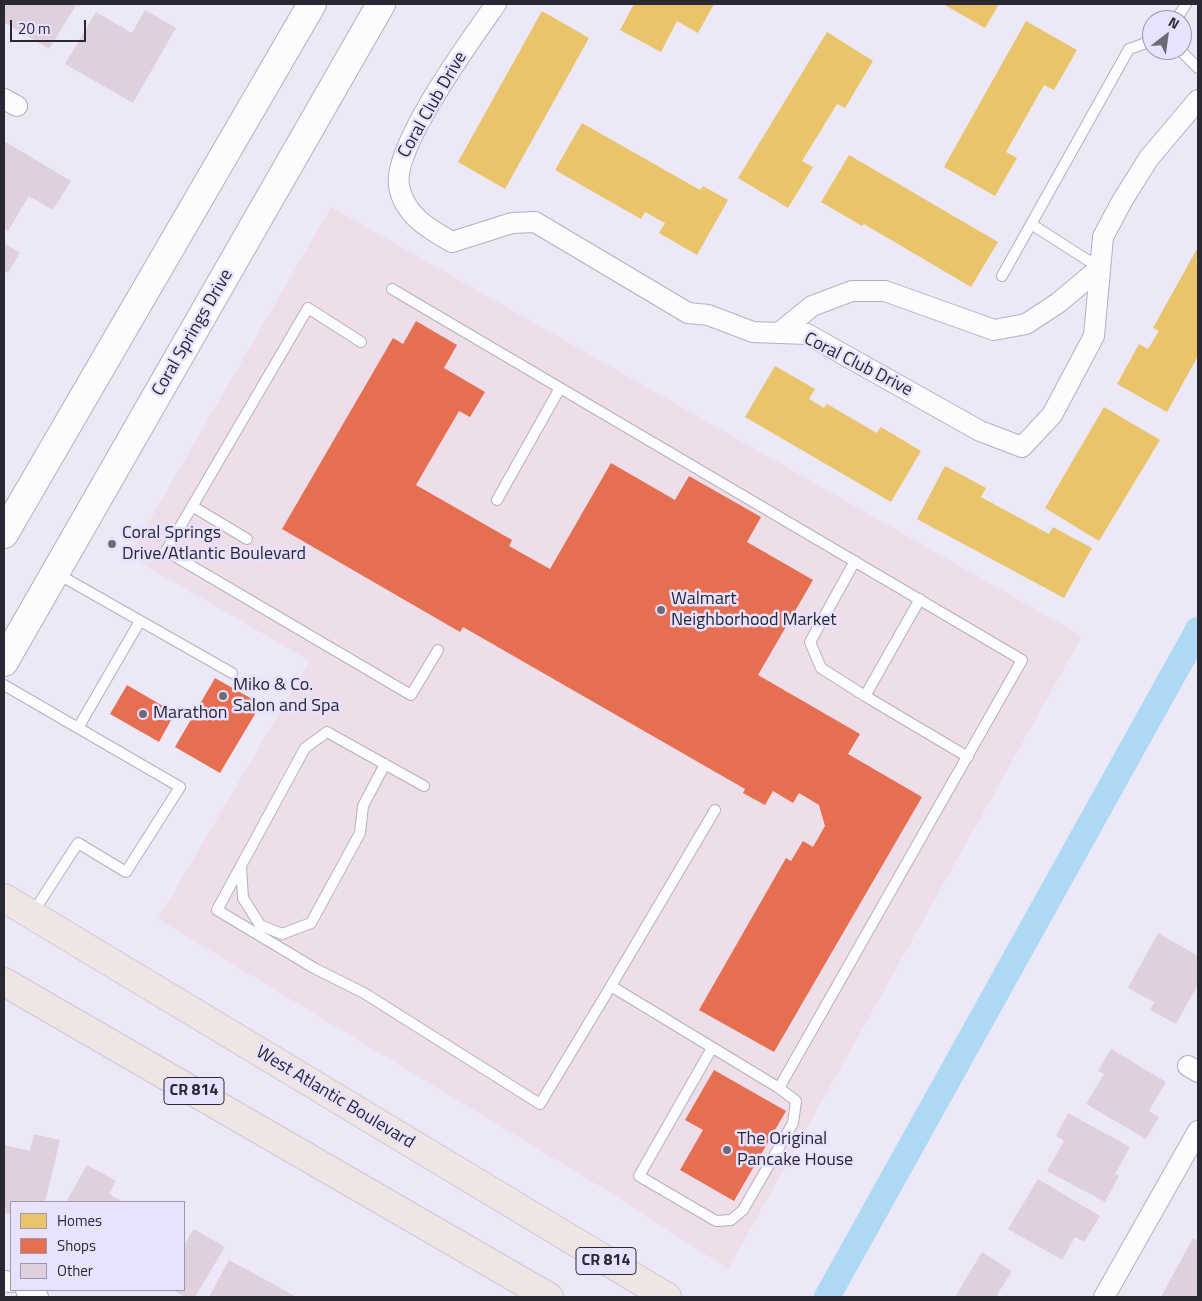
<!DOCTYPE html>
<style>
body{margin:0}
#map{position:relative;width:1202px;height:1301px;overflow:hidden;background:#ece8f8;font-family:"Titillium Web",sans-serif}
canvas{display:block}
.frame{position:absolute;inset:0;border:5px solid #2a2832;pointer-events:none}
.legend{position:absolute;left:10px;top:1201px;width:175px;height:90px;box-sizing:border-box;background:#e9e2fe;border:1px solid #9d98ac;margin:0;padding:6px 9px;list-style:none;font-size:15px;color:#2a2832}
.legend li{display:flex;align-items:center;gap:10px;height:25px}
.legend b{width:25px;border:1px solid #9d98ac}
.north{position:absolute;left:1142px;top:10px;width:50px;height:50px;box-sizing:border-box;background:#e9e2fe;border:1px solid #9d98ac;border-radius:50%;rotate:30deg;font-size:14px;font-weight:700;line-height:20px;text-align:center;color:#2a2832}
.north::after{content:'';display:block;margin:auto;width:18px;height:22px;background:#6e6b77;clip-path:polygon(50% 0,100% 100%,50% 72%,0 100%)}
.scale{position:absolute;left:10px;top:20px;width:76px;height:22px;box-sizing:border-box;border:2px solid #2a2832;border-top:0;padding-left:6px;font-size:15px;line-height:18px;white-space:nowrap;color:#2a2832;-webkit-text-stroke:4px #e9e2fe;paint-order:stroke}
</style>
<div id="map">
<canvas width="1202" height="1301"></canvas>
<div class="frame"></div>
<ul class="legend">
<li><b style="height:14px;background:#e9c46a"></b>Homes</li>
<li><b style="height:14px;background:#e76f51"></b>Shops</li>
<li><b style="height:14px;background:#ded1dd"></b>Other</li>
</ul>
<div class="north">N</div>
<div class="scale">20 m</div>
</div>
<script>
const context = document.querySelector('canvas').getContext('2d');
context.lineJoin = 'round';
function fillPath(path, color) { context.fillStyle = color; context.fill(path, 'evenodd'); }
function trace(path, color, width, dash) { context.strokeStyle = color; context.lineWidth = width; context.lineCap = dash ? 'butt' : 'round'; context.setLineDash(dash || []); context.stroke(path); }
function write(font, color, halo, rows, align = 'center') {
  context.font = font + ' "Titillium Web",sans-serif'; context.lineWidth = 5; context.setLineDash([]); context.textBaseline = 'middle'; context.strokeStyle = halo; context.fillStyle = color; for (const [text, x, y, turn = 0] of rows) {
    context.save(); context.translate(x, y); context.rotate((+turn || 0) * Math.PI / 180); context.textAlign = isNaN(turn) ? turn : align; if (halo) context.strokeText(text, 0, 0); context.fillText(text, 0, 0); context.restore();
  }
}
const commercial = new Path2D(`
 M331,207L1082,636L728,1269L619,1198L158,919L310,661L129,556Z`);
const homes = new Path2D(`
 M634,4H714L698,33L677,21L661,52L620,30Z
 M943,4H999L985,28Z
 M542,11L589,38L505,189L458,162Z
 M1026,21L1077,50L1054,90L1044,85L1006,152L1017,158L995,196L944,167Z
 M827,32L873,61L845,108L837,104L802,161L813,167L788,208L738,178Z
 M582,123L700,190L703,186L728,200L697,255L659,233L665,223L645,212L641,219L555,170Z
 M849,155L998,242L971,287L864,224L862,226L821,202Z
 M1198,247V356L1167,412L1117,384L1139,344L1148,349L1159,331L1153,328Z
 M775,366L815,389L809,399L824,408L827,404L877,433L881,427L921,451L891,502L745,417Z
 M1104,407L1160,440L1099,541L1045,508Z
 M945,466L986,488L981,497L1049,534L1053,527L1092,548L1064,598L917,519Z`);
const shops = new Path2D(`
 M416,321L457,345L444,368L485,392L470,417L459,411L416,485L512,540L509,546L550,569L611,463L675,500L689,476L761,517L747,542L813,580L758,675L860,734L848,754L922,797L774,1052L699,1010L786,858L791,861L803,841L813,847L825,826L819,805L799,793L793,803L773,791L765,805L743,793L745,789L463,627L460,632L282,529L393,338L403,344Z
 M215,678L261,704L220,773L175,747Z
 M127,685L175,713L159,742L110,714Z
 M714,1070L786,1111L734,1201L680,1170L703,1130L685,1120Z`);
const canal = new Path2D(`
 M827,1297L1198,630`);
const building = new Path2D(`
 M4,4H77L49,49L4,22Z
 M145,10L176,28L133,103L65,64L96,12L132,33Z
 M4,141L71,181L53,210L29,196L8,231L4,228Z
 M4,243L20,253L8,273L4,271Z
 M1158,933L1198,956V984L1176,1024L1150,1010L1154,1002L1128,988Z
 M1111,1049L1166,1082L1149,1111L1159,1117L1146,1139L1086,1104L1104,1074L1098,1071Z
 M1068,1113L1130,1147L1115,1174L1119,1176L1105,1202L1047,1171L1064,1141L1056,1136Z
 M34,1134L60,1140L45,1202H11V1214L4,1212V1145L30,1151Z
 M87,1165L116,1181L109,1194L124,1202H66Z
 M1038,1179L1100,1216L1084,1242L1075,1237L1062,1260L1008,1229Z
 M194,1229L225,1247L195,1297H185L173,1290H184V1245Z
 M1193,1238L1198,1241V1297H1161Z
 M982,1252L1012,1271L997,1295L1000,1297H955Z
 M229,1260L295,1296L294,1297H209Z`);
const service = new Path2D(`
 M1176,20L1186,4
 M1180,50L1198,68
 M1031,224L1100,268
 M1002,276L1129,49L1152,41
 M392,289L1022,660L779,1088L611,986L715,810
 M361,342L308,308L166,551L411,695L438,650
 M497,500L560,388
 M192,506L247,539
 M855,561L810,642L821,668L865,696L920,599
 M56,573L232,673
 M4,685L180,787L126,872L78,843L32,914
 M865,696L968,757
 M78,728L140,621
 M424,786L327,732L305,748L217,910L314,968L364,993L540,1104L611,986
 M241,867L243,898L260,925L282,934L311,923L360,833L363,806L385,764
 M712,1048L639,1176L716,1221L731,1220L743,1210L793,1123L796,1101L779,1088`);
const minor = new Path2D(`
 M496,4C472,38 392,147 399,186C404,215 429,229 452,242L512,223L535,222L688,313L708,315L753,332L807,334L980,431L1022,447L1052,415L1094,336L1103,237L1122,201L1149,158L1198,100
 M4,99L17,106
 M779,333L812,306L852,291H885L994,330L1026,324L1058,303L1100,268
 M1188,1066L1198,1072
 M4,1281L11,1282
 M26,1290L38,1297
 M1104,1297L1198,1131`);
const secondary = new Path2D(`
 M4,534L312,4
 M4,662L381,4`);
const primary = new Path2D(`
 M4,898L667,1297
 M4,982L549,1297`);
const markers = [
 [112,544,5,"#6e6b77"],
 [661,610,5,"#6e6b77"],
 [223,696,5,"#6e6b77"],
 [143,714,5,"#6e6b77"],
 [727,1150,5,"#6e6b77"]
];
const shields = [
 [194,1091,60],
 [606,1261,60]
];
const shieldNames = [
 ["CR 814",194,1091],
 ["CR 814",606,1261]
];
const streetNames = [
 ["Coral Club Drive",433,105,-60],
 ["Coral Springs Drive",193,333,-60],
 ["Coral Club Drive",858,365,27],
 ["West Atlantic Boulevard",335,1098,31]
];
const poiNames = [
 ["Coral Springs",122,534],
 ["Drive/Atlantic Boulevard",122,555],
 ["Walmart",671,600],
 ["Neighborhood Market",671,621],
 ["Miko & Co.",233,686],
 ["Salon and Spa",233,707],
 ["Marathon",153,714],
 ["The Original",737,1140],
 ["Pancake House",737,1161]
];
fillPath(commercial, '#eedee9');
fillPath(homes, '#e9c46a');
fillPath(shops, '#e76f51');
trace(canal, '#add9f4', 26);
fillPath(building, '#ded1dd');
trace(service, '#b3b0bd', 12);
trace(minor, '#b3b0bd', 22);
trace(secondary, '#b3b0bd', 30);
trace(primary, '#c9c8d0', 30);
trace(service, '#fcfcfe', 10);
trace(minor, '#fcfcfe', 20);
trace(secondary, '#fcfcfe', 28);
trace(primary, '#efe5e4', 28);
for (const [x, y, r, color] of markers) { const dot = new Path2D(); dot.arc(x, y, r, 0, 2 * Math.PI); context.fillStyle = color; context.fill(dot); trace(dot, '#e9e2fe', 2); }
for (const [x, y, w] of shields) { const box = new Path2D(); box.roundRect(x - w / 2, y - 13.5, w, 27, 4); context.fillStyle = '#e9e2fe'; context.fill(box); trace(box, '#2a2832', 1); }
write('bold 16px', '#2a2832', null, shieldNames);
write('18px', '#2a2832', '#e9e2fe', streetNames);
write('18px', '#2a2832', '#e9e2fe', poiNames, 'left');
</script>
